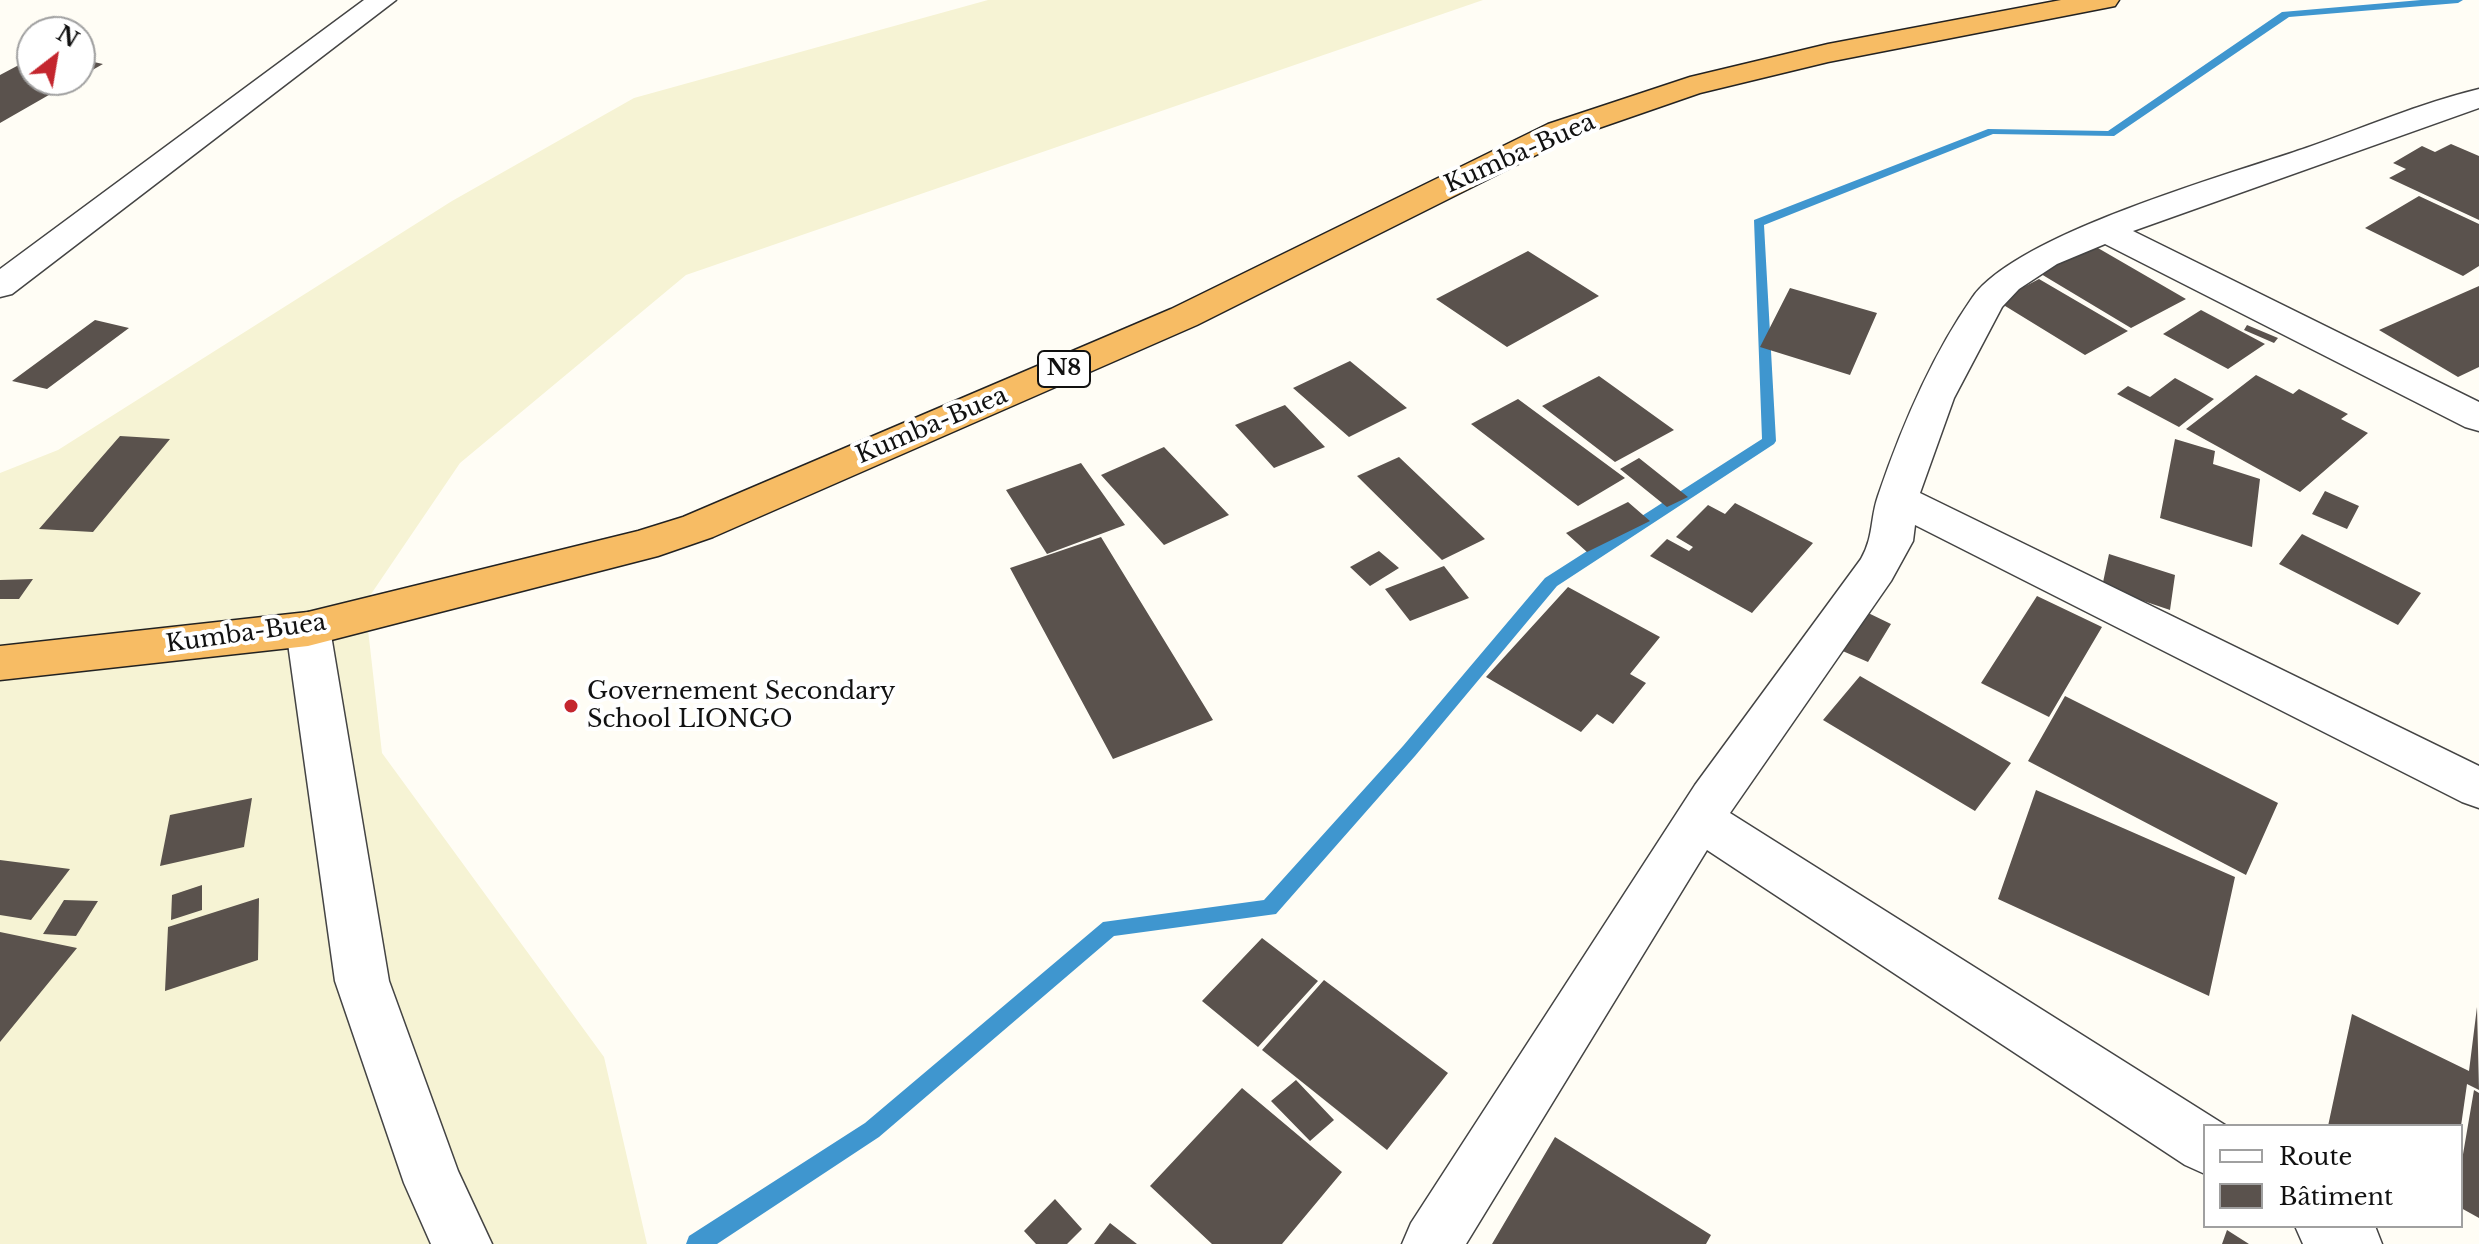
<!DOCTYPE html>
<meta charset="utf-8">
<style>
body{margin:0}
#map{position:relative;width:2479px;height:1244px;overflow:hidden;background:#fffdf5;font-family:"Libre Baskerville",serif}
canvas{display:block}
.legend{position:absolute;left:2203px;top:1124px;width:260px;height:104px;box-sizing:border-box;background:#fff;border:2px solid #a0a0a0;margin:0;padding:10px 14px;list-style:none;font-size:24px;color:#111}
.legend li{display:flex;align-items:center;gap:16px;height:40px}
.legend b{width:40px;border:2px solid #a0a0a0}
.north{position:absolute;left:16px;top:16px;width:80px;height:80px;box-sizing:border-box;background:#fff;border:2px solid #a0a0a0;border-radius:50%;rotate:31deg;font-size:22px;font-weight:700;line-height:32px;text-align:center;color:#111}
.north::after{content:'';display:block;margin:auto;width:28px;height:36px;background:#c4262e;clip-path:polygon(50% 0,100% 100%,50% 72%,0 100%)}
</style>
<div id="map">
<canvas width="2479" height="1244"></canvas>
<ul class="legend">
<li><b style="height:10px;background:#fff"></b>Route</li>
<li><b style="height:22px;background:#5a524d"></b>Bâtiment</li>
</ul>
<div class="north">N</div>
</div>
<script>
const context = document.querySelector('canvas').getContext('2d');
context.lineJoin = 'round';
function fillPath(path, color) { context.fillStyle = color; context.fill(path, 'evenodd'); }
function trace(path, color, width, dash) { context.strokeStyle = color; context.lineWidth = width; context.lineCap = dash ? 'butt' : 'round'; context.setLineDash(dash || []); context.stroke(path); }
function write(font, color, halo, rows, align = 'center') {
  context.font = font + ' "Libre Baskerville",serif'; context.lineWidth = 8; context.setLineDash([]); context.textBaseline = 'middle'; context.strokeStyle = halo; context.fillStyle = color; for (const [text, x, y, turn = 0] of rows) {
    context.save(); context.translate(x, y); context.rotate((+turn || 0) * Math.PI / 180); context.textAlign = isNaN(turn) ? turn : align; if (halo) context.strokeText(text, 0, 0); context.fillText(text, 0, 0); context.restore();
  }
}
const farmland = new Path2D(`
 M988,0H1483L686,275L460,463L365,603L382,753L604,1057L647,1244H0V473L58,450L452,201L634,98Z`);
const stream = new Path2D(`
 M2421,0H2463L2458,3L2289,17L2114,136L1993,134L1764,225L1776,441L1774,444L1557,586L1415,756L1276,914L1114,936L879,1137L717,1244H686L689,1236L865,1123L1103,922L1264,900L1403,746L1545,578L1762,439L1754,220L1988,129L2108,131L2282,12Z`);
const building = new Path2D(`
 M32,58V80H75L0,123V75Z
 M80,59L103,64L80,77Z
 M2451,144L2479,156V220L2389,178L2406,169L2393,163L2422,146L2435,152Z
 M2419,196L2479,224V266L2463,276L2365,228Z
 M2091,244L2186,299L2131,328L2036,271Z
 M1528,251L1599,296L1507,347L1436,299Z
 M2039,279L2128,331L2085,355L1997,301Z
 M2479,286V367L2458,377L2379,330Z
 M1790,288L1877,313L1850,375L1760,347Z
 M2201,310L2265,344L2228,369L2163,334Z
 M95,320L129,328L47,389L12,381Z
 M2247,325L2278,338L2274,343L2244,330Z
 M1350,361L1407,408L1349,437L1293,388Z
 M2256,375L2293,394L2299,389L2348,414L2341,419L2368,433L2300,492L2186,429Z
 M1599,376L1674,430L1615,462L1542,406Z
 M2175,378L2214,399L2179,427L2117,394L2128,386L2150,397Z
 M1518,399L1625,478L1578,506L1471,424Z
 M1285,405L1325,447L1274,468L1235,425Z
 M120,436L170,439L93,532L39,529Z
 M2175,439L2215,451L2213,464L2260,479L2252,547L2160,518Z
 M1164,447L1229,515L1164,545L1101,475Z
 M1399,457L1485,539L1442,560L1357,476Z
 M1639,458L1688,497L1667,507L1620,469Z
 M1081,463L1125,525L1047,554L1006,490Z
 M2325,491L2359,506L2347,529L2312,514Z
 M1628,502L1650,521L1587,552L1566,533Z
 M1735,503L1813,543L1752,613L1650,556L1667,539L1689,551L1693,547L1676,537L1708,505L1725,514Z
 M2302,534L2421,593L2398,625L2279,564Z
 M1101,537L1213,720L1113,759L1010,568Z
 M1379,551L1399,568L1370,586L1350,567Z
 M2109,554L2175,575L2170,610L2102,587Z
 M1444,566L1469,598L1410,621L1385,589Z
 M33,579L19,599H0V580Z
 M1568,587L1660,637L1630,674L1646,683L1613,724L1597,714L1581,732L1486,677Z
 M2037,596L2102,627L2049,717L1981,683Z
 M1862,610L1891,624L1868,662L1838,649Z
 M1860,676L2011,763L1975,811L1823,720Z
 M2065,696L2278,803L2246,875L2028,761Z
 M2036,790L2235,877L2209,996L1998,899Z
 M252,798L244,847L160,866L170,815Z
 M0,860L70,869L31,920L0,915Z
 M202,885V910L171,920L172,895Z
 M259,898L258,960L165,991L168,927Z
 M64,900L98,901L76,936L43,934Z
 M0,932L77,948L0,1042Z
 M1262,938L1318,981L1258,1047L1202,1001Z
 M1324,980L1448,1073L1387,1150L1262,1050Z
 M2477,1007L2479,1090L2467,1084L2461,1126H2328L2352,1014L2469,1071Z
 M1296,1080L1334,1120L1310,1141L1271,1101Z
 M1242,1088L1342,1172L1282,1244H1212L1150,1186Z
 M2474,1090L2479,1093V1218L2461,1208V1166Z
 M1555,1137L1711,1235L1706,1244H1492Z
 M1055,1199L1082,1229L1067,1244H1036L1024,1231Z
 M1110,1223L1137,1244H1094Z
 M2227,1230L2249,1244H2222Z`);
const minor = new Path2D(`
 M364,0H396L12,294L0,297V269Z
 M2479,89V108L2133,231L2479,402V431L2465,427L2105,244L2057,264L2019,289L2002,307L1954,398L1920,493L2479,766V808L2462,802L1915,525L1913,541L1891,581L1730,813L2225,1125L2205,1126V1174L2185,1165L1707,850L1466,1244H1402L1411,1223L1695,785L1861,559C1874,536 1870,519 1878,496C1901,428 1931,357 1972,298C2016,234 2228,175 2306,148C2363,128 2421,103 2479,89Z
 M308,612L324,617L330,629L389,981L458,1171L492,1244H431L404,1183L335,981L286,629L292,617Z
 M2295,1226H2375L2382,1244H2303Z`);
const trunk = new Path2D(`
 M2061,0H2119L2115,6L2105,8L1828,62L1700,93L1570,138L1197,325L713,537L658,556L308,646L0,680V646L308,612L638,531L683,517L1171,309L1548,124L1690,77L1828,44Z`);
const markers = [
 [571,706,8,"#c4262e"]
];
const shields = [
 [1064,369,52]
];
const shieldNames = [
 ["N8",1064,369]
];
const streetNames = [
 ["Kumba-Buea",1520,154,-24],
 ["Kumba-Buea",932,426,-23],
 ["Kumba-Buea",246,634,-8]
];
const poiNames = [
 ["Governement Secondary",587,692],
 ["School LIONGO",587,720]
];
fillPath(farmland, '#f6f3d4');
fillPath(stream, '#3f96cf');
fillPath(building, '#5a524d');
trace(minor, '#444', 3);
trace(trunk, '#222', 3);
fillPath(minor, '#fff');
fillPath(trunk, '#f7bc64');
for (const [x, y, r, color] of markers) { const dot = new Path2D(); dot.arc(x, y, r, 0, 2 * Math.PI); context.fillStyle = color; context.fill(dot); trace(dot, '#fff', 3); }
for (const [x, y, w] of shields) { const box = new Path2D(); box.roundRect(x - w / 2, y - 18, w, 36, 6); context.fillStyle = '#fff'; context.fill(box); trace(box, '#111', 2); }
write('bold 22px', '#111', null, shieldNames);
write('24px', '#111', '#fff', streetNames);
write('24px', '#111', '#fff', poiNames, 'left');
</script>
